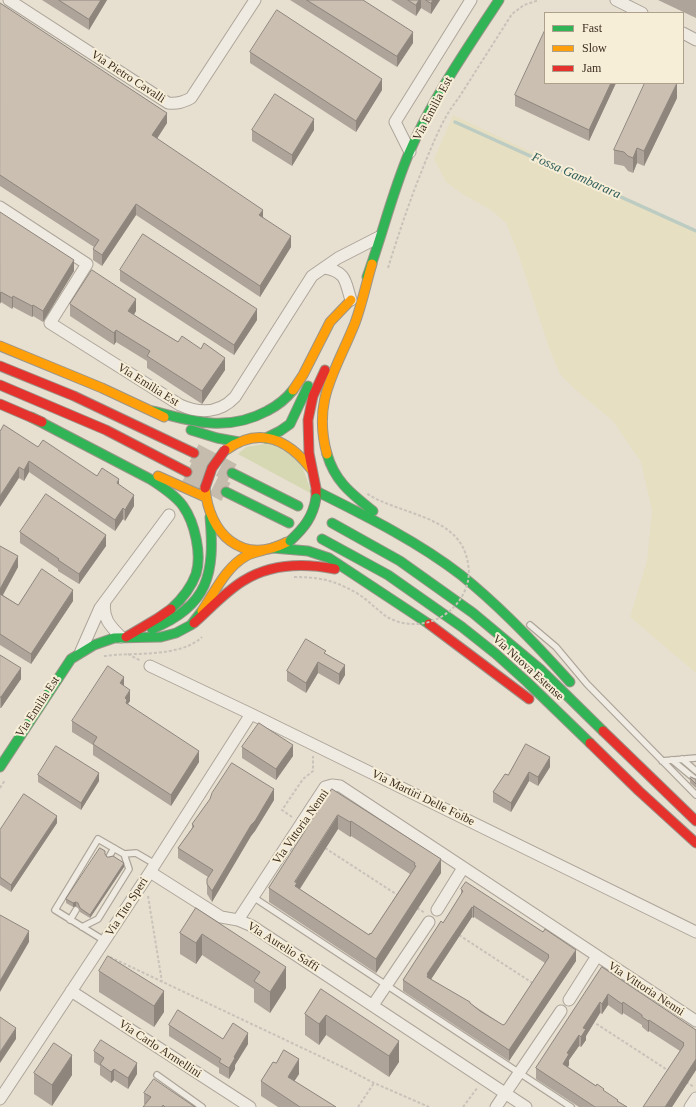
<!DOCTYPE html>
<style>
body{margin:0}
#map{position:relative;width:696px;height:1107px;overflow:hidden;background:#e7e0d1;font-family:Georgia,serif}
canvas{display:block}
.legend{position:absolute;left:544px;top:12px;width:140px;height:72px;box-sizing:border-box;background:#f7eed8;border:1px solid #ada18e;margin:0;padding:5px 7px;list-style:none;font-size:12px;color:#3d2e20}
.legend li{display:flex;align-items:center;gap:8px;height:20px}
.legend b{width:20px;border:1px solid #ada18e}
</style>
<div id="map">
<canvas width="696" height="1107"></canvas>
<ul class="legend">
<li><b style="height:5px;background:#30b455"></b>Fast</li>
<li><b style="height:5px;background:#ff9f0a"></b>Slow</li>
<li><b style="height:5px;background:#e5322d"></b>Jam</li>
</ul>
</div>
<script>
const context = document.querySelector('canvas').getContext('2d');
context.lineJoin = 'round';
function fillPath(path, color) { context.fillStyle = color; context.fill(path, 'evenodd'); }
function trace(path, color, width, dash) { context.strokeStyle = color; context.lineWidth = width; context.lineCap = dash ? 'butt' : 'round'; context.setLineDash(dash || []); context.stroke(path); }
function write(font, color, halo, rows, align = 'center') {
  context.font = font + ' Georgia,serif'; context.lineWidth = 4; context.setLineDash([]); context.textBaseline = 'middle'; context.strokeStyle = halo; context.fillStyle = color; for (const [text, x, y, turn = 0] of rows) {
    context.save(); context.translate(x, y); context.rotate((+turn || 0) * Math.PI / 180); context.textAlign = isNaN(turn) ? turn : align; if (halo) context.strokeText(text, 0, 0); context.fillText(text, 0, 0); context.restore();
  }
}
const farmland = new Path2D(`
 M453,115L696,230V673L630,617L647,561L652,511L641,462L613,421L577,391L560,374L550,351L518,253L506,223L491,210L461,193L446,182L434,159Z`);
const green = new Path2D(`
 M270,443L300,460L312,494L238,454L246,447Z`);
const stream = new Path2D(`
 M455,122L696,231`);
const highwayTunnel = new Path2D(`
 M194,453L232,473
 M187,472L226,492`);
const path = new Path2D(`
 M388,268C400,229 413,191 429,153C437,134 445,115 458,99L512,14L524,5L539,0
 M128,654L141,661
 M104,656C133,652 180,658 202,637
 M0,788L5,780
 M292,817L282,810L303,779L313,771V756
 M325,848L399,896
 M148,896L162,982
 M417,908L425,913
 M459,935L534,984
 M110,957L349,1070L374,1083L429,1107
 M592,1021L669,1071
 M686,1082L694,1087
 M358,1107L374,1083
 M463,1107L478,1087`);
const lane = new Path2D(`
 M530,625L556,647L587,684L696,795
 M682,759L696,771
 M672,760L696,780
 M662,761L696,758
 M109,857L114,848
 M253,897L571,1107
 M70,920L76,910
 M82,927L98,919L129,869L124,854
 M105,941L55,910L98,839L124,854L136,853L155,864
 M157,1075L202,1107`);
const street = new Path2D(`
 M9,0L168,103C178,104 183,102 191,98L255,0
 M616,0L642,13
 M683,33L696,40
 M410,152L395,122L471,0
 M0,207L87,264L50,323L180,405C200,414 220,413 235,397L312,276L338,258L379,237
 M325,268C347,272 345,282 351,300
 M105,601C102,618 110,626 121,637
 M81,651L100,608L169,515
 M150,666L251,714L696,932
 M150,872L221,917L238,920L252,926L526,1107
 M437,910L463,868
 M238,920L325,787L332,785L340,786L696,1021
 M71,991L250,1107
 M569,1000L597,956
 M373,1005L429,922
 M0,1099L150,872L251,714
 M496,1107L561,1011
 M690,1107L696,1098`);
const fast = new Path2D(`
 M367,277C382,236 392,193 409,153C432,99 467,49 499,0
 M153,411C193,422 228,432 267,411C277,406 286,399 293,390
 M31,417L150,479C162,487 175,495 183,506C195,523 202,555 196,574C191,588 182,599 171,609
 M191,430L217,438L239,442
 M266,438L280,431L290,424L308,386
 M327,454C335,482 352,494 373,511
 M232,473L298,506
 M316,491C366,516 417,541 461,575C501,607 536,644 570,682
 M226,492L289,523
 M332,523L400,561L473,613L540,669L603,731
 M322,539L388,575L462,627L496,654L527,682L590,743
 M273,548L308,551L329,558L429,624
 M152,629C209,606 215,573 210,517
 M0,767L71,659L94,645L114,638L161,637L176,633L191,625L202,611`);
const slow = new Path2D(`
 M0,346L102,388L164,417
 M293,390L303,375L330,322L351,300
 M226,450C259,426 288,439 311,469
 M327,454C312,400 336,371 355,323C362,304 366,284 372,264
 M158,476L205,497
 M205,488C209,533 241,566 287,542
 M202,611C215,592 225,568 246,556C251,553 258,552 264,550`);
const jam = new Path2D(`
 M0,366L74,396L194,453
 M0,385L106,430L187,472
 M0,404L42,422
 M316,498V488L309,453L308,420L313,396L325,370
 M194,623C210,609 225,592 243,581C270,564 304,563 335,569
 M429,624L529,699
 M126,637L158,618L171,609
 M603,731L696,821
 M590,743L639,791L696,843`);
const pathBridge = new Path2D(`
 M294,577C314,577 330,579 347,588C356,592 365,598 372,605C378,609 383,615 389,618C420,634 457,617 467,585C470,575 469,565 466,555C454,515 397,514 366,493`);
const fastBridge = new Path2D(`
 M290,541C304,528 313,517 316,498`);
const jamBridge = new Path2D(`
 M205,488L212,468L225,450`);
const wall = new Path2D(`
 M42,0H107L89,30Z
 M290,0H363L413,43L397,67Z
 M391,0H440L431,14L421,8L416,16Z
 M658,0H696V18Z
 M0,3L167,123L157,139L263,217L291,247L260,297L136,215L102,266L93,260V249L94,247L0,186Z
 M250,52L382,90L356,132L250,63Z
 M616,83L589,141L515,106V95Z
 M677,98L644,166L637,163L633,173L628,171L624,166L614,164V150Z
 M252,130H314L292,166L252,141Z
 M0,212L74,271L43,322L33,316L32,317L13,307L12,309L1,302Z
 M120,270L257,320L234,355L120,281Z
 M70,304L136,311L134,315L142,320L225,370L202,404L147,368V361L116,342L114,345L70,316Z
 M0,432L38,447L97,476L119,485L134,506L125,521L123,519L115,531L29,472L24,481L19,478Z
 M20,532L106,546L79,584L58,571V569L20,543Z
 M0,546L18,567L3,595L18,605L73,601L31,664L0,645Z
 M326,654L345,675L339,685L318,673L306,693L287,681V671Z
 M0,655L21,679L1,708H0Z
 M124,686L130,701L128,704L199,762L171,806L93,755V745L72,732V721Z
 M242,747L293,756L276,780L242,758Z
 M550,767L538,786L529,781L511,812L493,802V792L508,775Z
 M38,775L99,781L81,810L38,782Z
 M690,778L696,779V788L690,783Z
 M332,789L441,873L376,973L269,902V888ZM338,829L350,837L351,836L410,874L371,934L369,935L300,889Z
 M274,800L255,831L251,836L212,902L207,894V884L208,877L178,858V848L192,828V824Z
 M57,823L11,892L0,885V830Z
 M105,855L107,857L124,867L90,918L80,912L78,907L76,906L73,907L66,903V899Z
 M461,889L576,961L509,1061L403,991V980L443,923L461,895ZM472,917L473,918L474,917L545,963L505,1024L503,1025L470,1003L431,979Z
 M196,908L286,988L270,1013L254,1002V989L202,955L196,964L180,954V933Z
 M602,967L696,1030V1070L672,1107L680,1051L649,1031L648,1032L642,1027V1025L623,1013L622,1015L608,1005L602,1014L600,1013L586,1036V1040L581,1047L579,1046L569,1060V1065L568,1067L604,1091L618,1101L627,1107H579L536,1079V1068Z
 M99,971L164,1012L154,1027L99,992Z
 M321,989L399,1062L389,1077L326,1035L319,1045L305,1035V1014Z
 M169,1025L223,1039L248,1044L235,1065V1069L229,1079L219,1073V1068L169,1036Z
 M94,1051L137,1074L128,1089L114,1080L111,1083L100,1075V1066L94,1062Z
 M276,1063L299,1074L294,1081L336,1107H278L261,1096V1081Z
 M34,1073L72,1075L52,1106L34,1094Z
 M144,1093L195,1107H143L145,1104H144Z`);
const shadedWall = new Path2D(`
 M101,0H107L89,30V19Z
 M419,0H421V8L416,16V5Z
 M433,0H440L431,14V3Z
 M413,32V43L397,67V56Z
 M382,79V90L356,132V121Z
 M611,83H616L589,141V130Z
 M677,83V98L644,166V151Z
 M167,113V123L152,146V135Z
 M314,119V130L292,166V155Z
 M637,148V163L633,173V158Z
 M136,204V215L102,266V255Z
 M263,210V221L259,215Z
 M291,236V247L260,297V286Z
 M74,260V271L43,322V311Z
 M1,292V302L0,304V293Z
 M13,296V307L12,309V298Z
 M136,299V311L128,323V311Z
 M33,305V316L32,317V306Z
 M257,309V320L234,355V345Z
 M116,330V342L114,345V333Z
 M225,358V370L202,404V391Z
 M29,461V472L24,481V470Z
 M19,467V478L0,507V496Z
 M119,479V490L117,483Z
 M134,495V506L125,521V510Z
 M123,508V519L115,531V520Z
 M106,535V546L79,584V574Z
 M18,556V567L0,600V589Z
 M73,590V601L31,664V654Z
 M318,662V673L306,693V683Z
 M345,665V675L339,685V674Z
 M21,668V679L1,708V697Z
 M124,677V687L120,683Z
 M130,690V701L127,705V711L125,698Z
 M293,745V756L276,780V769Z
 M199,751V762L171,806V795Z
 M550,757V767L538,786V777Z
 M529,772V781L511,812V803Z
 M99,773V781L81,810V803Z
 M274,789V800L255,831L251,836L212,902V891L251,825Z
 M338,815V829L297,893L295,901V882Z
 M57,816V823L11,892V885Z
 M351,821V836L350,837V822Z
 M441,859V873L376,973V959Z
 M124,863V867L90,918V915Z
 M76,902V906L73,907V903Z
 M474,906V917L473,918V908Z
 M472,907V917L428,984L427,974Z
 M29,931V942L0,992V981Z
 M202,934V955L196,964V943Z
 M576,950V961L509,1061V1050Z
 M286,967V988L270,1013V992Z
 M164,991V1012L154,1027V1006Z
 M608,994V1005L602,1014V1004Z
 M600,1002V1013L586,1036V1040L581,1047V1037L583,1028Z
 M623,1002V1013L622,1015V1004Z
 M326,1015V1035L319,1045V1024Z
 M649,1020V1031L648,1032V1021Z
 M16,1028V1039L0,1063V1052Z
 M248,1033V1044L235,1065V1069L229,1079V1068L234,1057Z
 M579,1035V1046L569,1060V1065L563,1075V1064L567,1053Z
 M399,1041V1062L389,1077V1056Z
 M72,1055V1075L52,1106V1085Z
 M299,1059V1074L288,1091V1077Z
 M696,1059V1070L672,1107H665Z
 M137,1063V1074L128,1089V1078Z
 M114,1069V1080L111,1083V1072Z`);
const building = new Path2D(`
 M59,0H101L89,19Z
 M307,0H363L413,32L397,56Z
 M408,0H419L416,5Z
 M426,0H433L431,3Z
 M0,3L167,113L152,135L263,210L259,215L291,236L260,286L136,204L102,255L93,249L99,240L0,175Z
 M277,10L382,79L356,121L250,52Z
 M545,30V83H611L589,130L515,95Z
 M645,83H677L644,151L637,148L633,158L628,156L624,152L614,150Z
 M275,94L314,119L292,155L252,130Z
 M0,212L74,260L43,311L33,305L32,306L13,296L12,298L1,292L0,293Z
 M143,234L257,309L234,345L120,270Z
 M92,270L136,299L128,311L142,320L178,342L182,336L201,349L204,343L225,358L202,391L147,356L150,351L116,330L114,333L70,304Z
 M4,425L38,447L43,440L97,476L102,468L119,479L117,483L134,495L125,510L123,508L115,520L29,461L24,470L19,467L0,496V432Z
 M46,494L106,535L79,574L58,560L59,559L20,532Z
 M0,546L18,556L0,589Z
 M42,569L73,590L31,654L0,634V594L18,605Z
 M306,639L326,651L324,653L345,665L339,674L318,662L306,683L287,671Z
 M0,655L21,668L1,697H0Z
 M108,666L124,677L120,683L130,690L125,698L127,700L126,703L199,751L171,795L93,744L97,737L72,721Z
 M259,723L293,745L276,769L242,747Z
 M526,744L550,757L538,777L529,772L511,803L493,792L505,774L508,775Z
 M56,746L99,773L81,803L38,775Z
 M232,763L274,789L255,821L251,825L212,891L207,884V879L213,870L178,848L194,826L192,824L210,799L212,793Z
 M691,777L695,779H696V784L690,778Z
 M332,789L441,859L376,959L269,888ZM338,815L350,822L351,821L415,863L414,865L416,866L371,934L370,933L369,935L295,886L297,883L295,882Z
 M24,794L57,816L11,885L0,877V830Z
 M100,848L105,851V854L107,857H109L113,856L124,863L90,915L80,908L78,903L76,902L73,903L66,899Z
 M466,882L543,932L545,929L576,950L509,1050L403,980L441,921L443,923L463,891L461,889ZM474,906L549,955L548,956L549,957L505,1024L503,1025L480,1011L470,1003V1002L427,977L428,975L427,974L472,907L473,908Z
 M196,908L286,967L270,992L254,981L260,972L202,934L196,943L180,933Z
 M0,915L29,931L0,981Z
 M108,956L164,991L154,1006L99,971Z
 M602,967L696,1030V1059L665,1107H643L684,1045L683,1044L684,1043L649,1020L648,1021L642,1017V1015L623,1002L622,1004L608,994L602,1004L600,1002L583,1028L586,1029L581,1037L579,1035L567,1053L569,1054L563,1064L596,1086L597,1084L604,1089L603,1090L618,1100L617,1101L627,1107H595L536,1068Z
 M321,989L399,1041L389,1056L326,1015L319,1024L305,1014Z
 M178,1010L223,1039L233,1023L248,1033L234,1057L235,1058L229,1068L219,1062L221,1059L169,1025Z
 M0,1017L16,1028L0,1052Z
 M101,1040L137,1063L128,1078L114,1069L111,1072L100,1064L104,1058L94,1051Z
 M54,1043L72,1055L52,1085L34,1073Z
 M284,1050L299,1059L288,1077L336,1107H300L261,1081L273,1062L276,1063Z
 M154,1079L195,1107H165L163,1105L162,1107H143L151,1097L144,1093Z`);
const streetNames = [
 ["Via Pietro Cavalli",128,77,33],
 ["Via Emilia Est",433,109,-62],
 ["Via Emilia Est",148,385,32],
 ["Via Nuova Estense",528,668,42],
 ["Via Emilia Est",38,707,-57],
 ["Via Martiri Delle Foibe",423,798,26],
 ["Via Vittoria Nenni",301,827,-55],
 ["Via Tito Speri",127,907,-57],
 ["Via Aurelio Saffi",283,947,32],
 ["Via Vittoria Nenni",646,989,33],
 ["Via Carlo Armellini",160,1049,33]
];
const waterNames = [
 ["Fossa Gambarara",576,176,24]
];
fillPath(farmland, '#e6dfc2');
fillPath(green, '#d6d7b3');
trace(stream, '#bcccc2', 3.5);
trace(highwayTunnel, '#c5bcae', 20, [20, 10]);
trace(lane, '#ada599', 8);
trace(street, '#ada599', 13);
trace(fast, '#9c958a', 11);
trace(slow, '#9c958a', 11);
trace(jam, '#9c958a', 11);
trace(path, '#c8c2b9', 2, [3, 2]);
trace(lane, '#efebe3', 5.5);
trace(street, '#efebe3', 11);
trace(fast, '#30b455', 9);
trace(slow, '#ff9f0a', 9);
trace(jam, '#e5322d', 9);
trace(fastBridge, '#928b80', 11, []);
trace(jamBridge, '#928b80', 11, []);
trace(pathBridge, '#c8c2b9', 2, [3, 2]);
trace(fastBridge, '#30b455', 9);
trace(jamBridge, '#e5322d', 9);
fillPath(wall, '#afa499');
fillPath(shadedWall, '#8e867d');
fillPath(building, '#cbbfb2');
trace(building, '#8e867d', 1);
write('12px', '#3d2e20', '#f7eed8', streetNames);
write('italic 13px', '#2f5d5a', '#f7eed8', waterNames);
</script>
